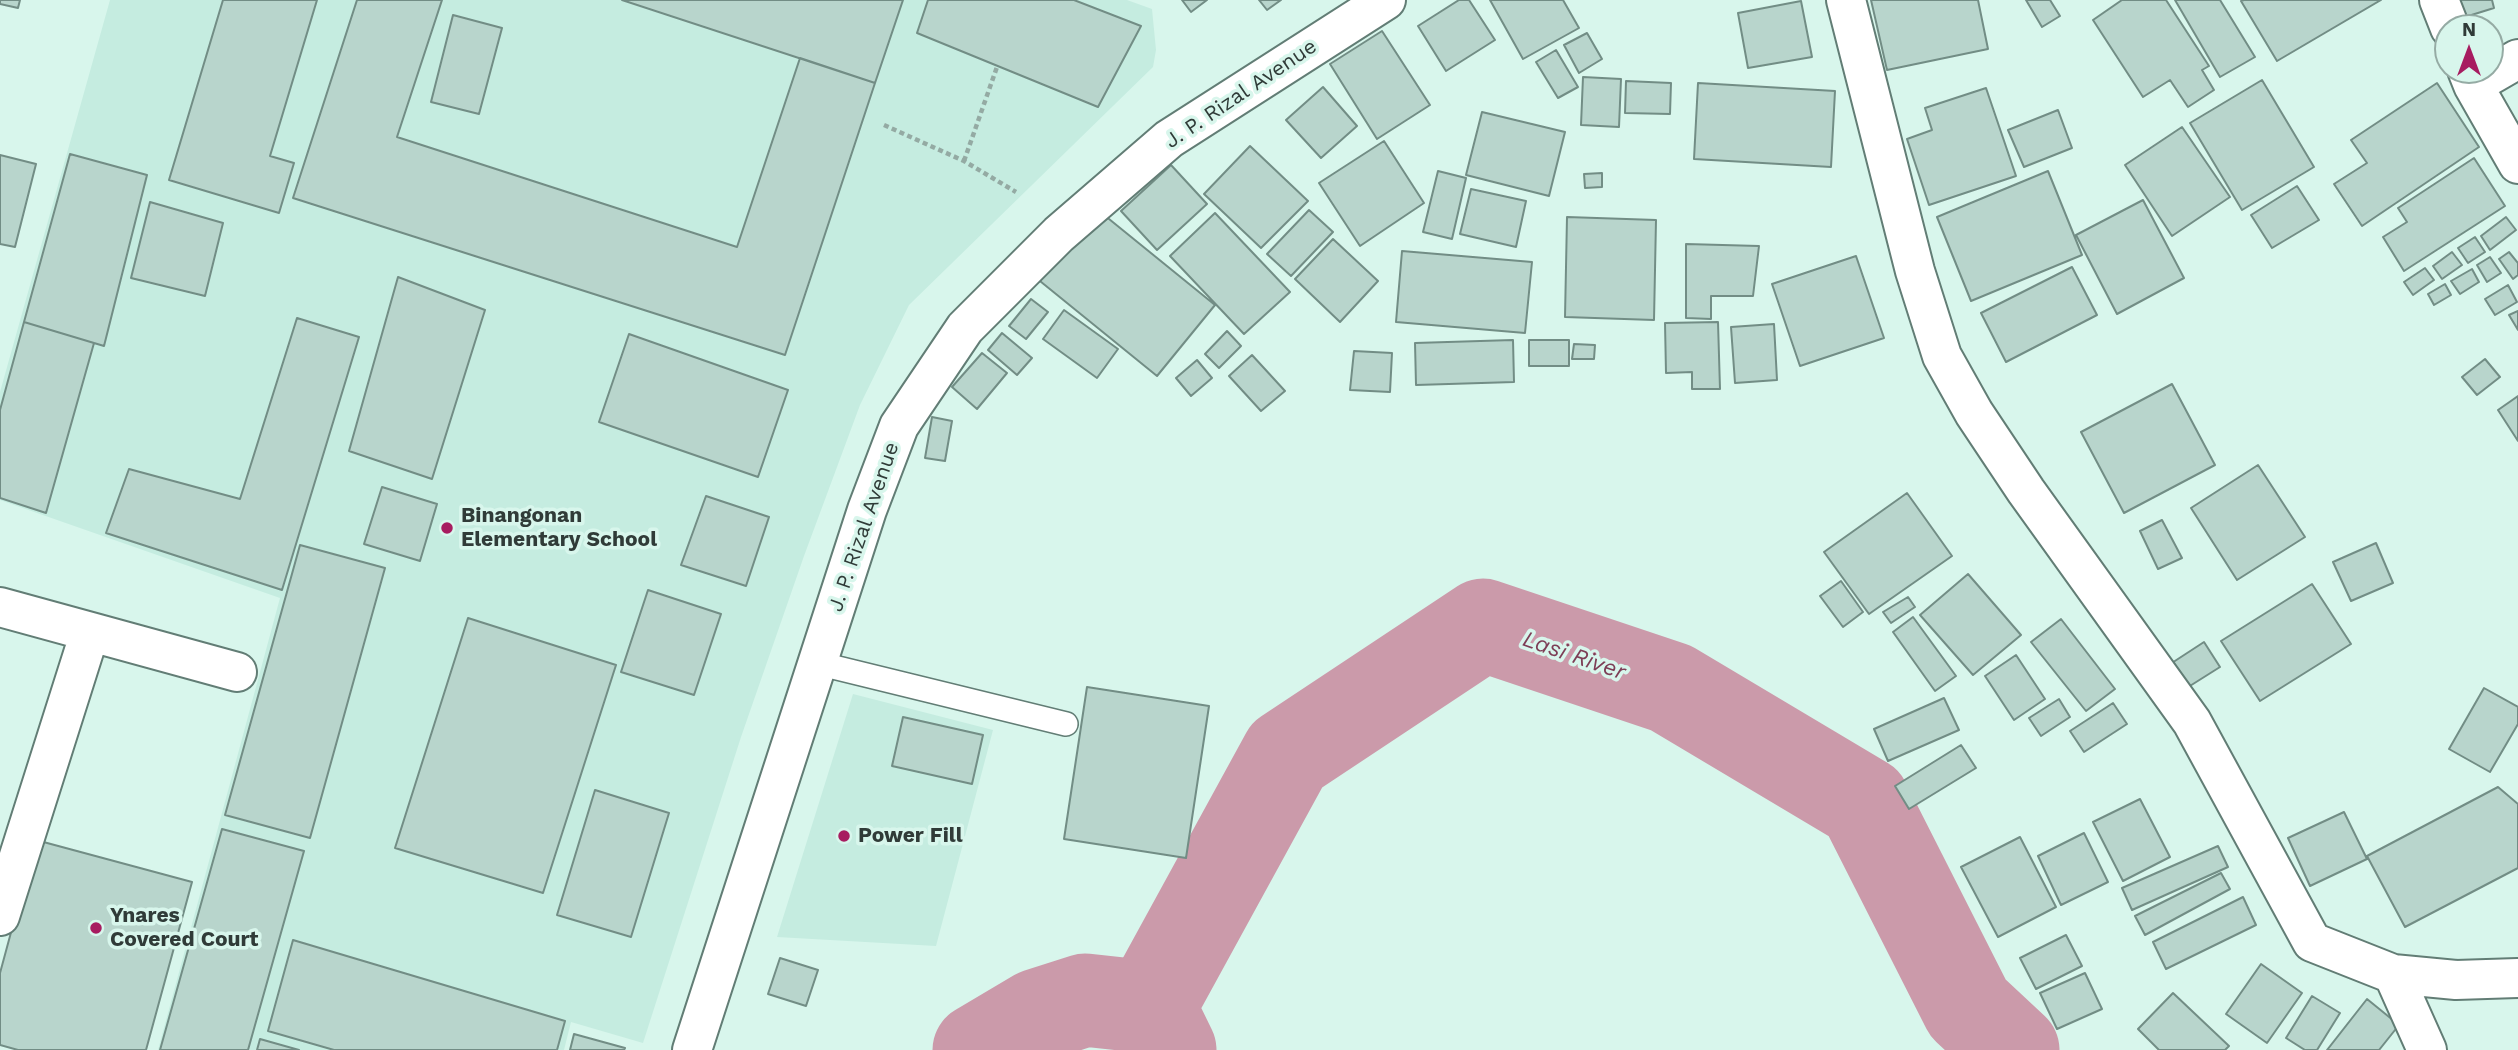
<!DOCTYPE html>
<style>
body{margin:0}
#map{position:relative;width:2518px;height:1050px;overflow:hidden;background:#d8f6ec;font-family:"Work Sans",sans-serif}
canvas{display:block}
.north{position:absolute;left:2434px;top:14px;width:70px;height:70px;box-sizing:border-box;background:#d8f6ec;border:2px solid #95aba4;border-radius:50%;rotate:0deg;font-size:19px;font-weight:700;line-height:28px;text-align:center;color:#303b38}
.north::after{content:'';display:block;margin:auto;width:24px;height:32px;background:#a71c60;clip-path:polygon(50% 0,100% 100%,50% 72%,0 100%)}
</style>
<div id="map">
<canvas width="2518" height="1050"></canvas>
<div class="north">N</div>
</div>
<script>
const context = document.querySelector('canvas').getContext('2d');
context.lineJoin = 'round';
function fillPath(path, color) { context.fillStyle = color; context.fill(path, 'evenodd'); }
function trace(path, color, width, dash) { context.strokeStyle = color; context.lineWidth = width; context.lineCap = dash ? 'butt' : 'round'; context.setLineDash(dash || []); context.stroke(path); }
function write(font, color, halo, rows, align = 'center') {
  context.font = font + ' "Work Sans",sans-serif'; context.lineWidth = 7; context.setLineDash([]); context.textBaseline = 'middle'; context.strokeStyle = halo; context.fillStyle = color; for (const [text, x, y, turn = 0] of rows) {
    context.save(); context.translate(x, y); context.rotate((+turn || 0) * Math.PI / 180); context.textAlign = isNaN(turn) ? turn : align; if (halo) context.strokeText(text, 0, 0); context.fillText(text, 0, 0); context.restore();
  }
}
const built = new Path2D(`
 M110,0H1127L1152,9L1156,50L1153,67L909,305L860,405L804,556L741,737L643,1043L571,1022L564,1050H158L280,598L0,500V392Z
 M853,694L993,730L936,946L777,937Z`);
const river = new Path2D(`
 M1149,1007L1287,755L1483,625L1671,688L1864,803L1968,1008L2013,1050
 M979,1050L1038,1015L1085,1000L1149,1007L1170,1050`);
const building = new Path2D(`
 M0,0H20L18,8L0,4Z
 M223,0H317L270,156L294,163L279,213L169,180Z
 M357,0H442L397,137L737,247L800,58L875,83L785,355L293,198Z
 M622,0H903L875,83Z
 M928,0H1074L1141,26L1098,107L917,33Z
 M1182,0H1207L1191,12Z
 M1259,0H1281L1267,10Z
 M1459,0H1469L1495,40L1446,71L1418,26Z
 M1490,0H1563L1579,28L1523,59Z
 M1871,0H1978L1988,49L1887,70Z
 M2026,0H2050L2060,16L2042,27Z
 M2122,0H2166L2209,66L2202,70L2214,90L2188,107L2170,80L2143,97L2093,20Z
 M2175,0H2220L2255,57L2220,77Z
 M2244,0H2381L2277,61L2241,1Z
 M2460,0H2492L2494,8L2465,17Z
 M1801,1L1812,57L1748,68L1738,13Z
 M453,15L502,28L479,114L431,102Z
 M1382,31L1430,105L1377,139L1330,64Z
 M1587,33L1602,59L1579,73L1564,45Z
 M1556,50L1578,87L1558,98L1536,62Z
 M1583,77L1621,79L1619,127L1581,125Z
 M2262,80L2314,167L2242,210L2190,123Z
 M1626,81L1671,83L1670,114L1625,113Z
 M1698,83L1835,91L1831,167L1694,159Z
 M2437,83L2479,147L2362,226L2334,184L2367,163L2351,140Z
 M1323,87L1357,126L1321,158L1286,120Z
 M1986,88L2016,176L1929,205L1907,139L1932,130L1925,108Z
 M2058,110L2072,148L2024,167L2008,130Z
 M1482,112L1565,132L1549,196L1466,175Z
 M2182,127L2230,197L2172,236L2125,165Z
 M1384,141L1424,203L1360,246L1319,183Z
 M1250,146L1308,201L1261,248L1204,194Z
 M70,154L147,175L104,346L24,322Z
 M0,155L36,164L15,247L0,244Z
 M2474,158L2505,206L2404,271L2383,237L2407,222L2398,208Z
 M1171,165L1207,204L1157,250L1121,211Z
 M1438,171L1466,178L1452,239L1423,232Z
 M2048,171L2082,255L1971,301L1937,217Z
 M1602,173V187L1585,188L1584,174Z
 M2297,186L2319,220L2272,248L2251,215Z
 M1471,189L1526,201L1516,247L1460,234Z
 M2143,200L2184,278L2117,314L2076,235Z
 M150,202L223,223L205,296L131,278Z
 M1093,206L1215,305L1157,376L1035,277Z
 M1309,210L1333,232L1291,276L1267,254Z
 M1215,213L1290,292L1244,334L1170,256Z
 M1567,217L1656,220L1654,320L1565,317Z
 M2506,217L2516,230L2490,250L2481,236Z
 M2475,237L2485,252L2468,263L2458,248Z
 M1333,239L1378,281L1340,322L1295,279Z
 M1686,244L1759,246L1753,296H1711V319L1686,318Z
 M1402,251L1532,262L1525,333L1396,322Z
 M2452,252L2462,265L2442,279L2433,266Z
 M2509,252L2518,263V275L2513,279L2499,259Z
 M1856,256L1884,338L1800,366L1772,284Z
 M2490,257L2501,273L2487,282L2477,265Z
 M2072,267L2097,315L2006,362L1981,313Z
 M2425,268L2434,280L2413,295L2404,282Z
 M2472,269L2479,282L2460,294L2451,281Z
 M398,277L485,310L432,479L349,451Z
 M2445,284L2451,295L2434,305L2428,294Z
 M2508,285L2517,302L2495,315L2485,299Z
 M1031,299L1048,312L1026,339L1009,326Z
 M1064,310L1118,349L1097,378L1043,339Z
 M2518,311V330L2509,315Z
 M297,318L359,337L282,590L106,533L129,469L240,499Z
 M24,322L94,343L46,513L0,498V410Z
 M1718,322L1720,389H1692V372L1666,373L1665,323Z
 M1774,324L1777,380L1735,383L1731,327Z
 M1227,331L1241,346L1219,368L1205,354Z
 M1002,333L1032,358L1017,375L988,350Z
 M629,334L788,390L758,477L599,422Z
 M1513,340L1514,382L1416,385L1415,343Z
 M1529,340H1569V366H1529Z
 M1574,344L1595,345L1594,359H1572Z
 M1354,351L1392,353L1390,392L1350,390Z
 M982,353L1007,373L977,409L952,387Z
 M1252,355L1285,391L1261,411L1229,376Z
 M2485,359L2500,377L2477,395L2462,377Z
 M1197,360L1212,378L1191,396L1176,378Z
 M2172,384L2215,465L2124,513L2081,432Z
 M2518,396V441L2498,410Z
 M932,417L952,421L945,461L925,458Z
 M2258,465L2305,537L2237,580L2191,508Z
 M382,487L437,504L420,561L364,544Z
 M1907,493L1952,556L1869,614L1824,552Z
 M706,496L769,517L746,586L681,565Z
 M2162,520L2182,558L2158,569L2140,531Z
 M2376,543L2393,583L2351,601L2333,562Z
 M300,545L385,568L310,838L225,815Z
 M1968,574L2021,635L1973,675L1920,615Z
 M1841,581L1863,612L1843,627L1820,596Z
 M2312,584L2351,644L2260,701L2221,641Z
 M648,590L721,614L694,695L621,672Z
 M1908,597L1915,607L1891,623L1883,612Z
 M1913,617L1956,676L1935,691L1893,632Z
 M468,618L616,665L543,893L395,848Z
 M2061,619L2115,689L2086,711L2031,642Z
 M2204,642L2220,667L2174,696L2158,672Z
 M2016,655L2045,699L2014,720L1985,676Z
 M1087,687L1209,706L1186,858L1064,839Z
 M2484,688L2518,707V724L2490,772L2449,749Z
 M1944,698L1959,730L1888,761L1874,729Z
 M2059,699L2070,717L2041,736L2029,718Z
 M2113,703L2127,724L2084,752L2070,731Z
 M903,717L983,735L972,784L892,766Z
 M1961,745L1976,768L1909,809L1895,786Z
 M2498,787L2518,804V868L2405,927L2367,856Z
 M595,790L669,813L631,937L557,915Z
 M2140,799L2170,857L2123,881L2093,822Z
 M2344,812L2367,859L2310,886L2288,838Z
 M222,829L304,851L248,1050H160Z
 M2084,833L2108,882L2061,905L2038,856Z
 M2020,837L2056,907L1998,937L1961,867Z
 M36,840L192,882L146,1050H18L0,1045V973Z
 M2218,846L2228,867L2132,910L2122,888Z
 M2221,873L2230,889L2145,935L2135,916Z
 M2243,897L2256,925L2166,969L2153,942Z
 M2066,935L2082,966L2036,989L2020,958Z
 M293,940L565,1021L557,1050H334L268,1031Z
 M780,958L818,970L806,1006L768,994Z
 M2261,964L2302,993L2267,1043L2226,1014Z
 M2085,973L2102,1009L2057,1029L2040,993Z
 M2173,993L2229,1046L2225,1050H2159L2138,1029Z
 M2312,996L2340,1013L2317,1050H2305L2286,1038Z
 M2367,999L2399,1025L2379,1050H2327Z
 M574,1034L625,1048L624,1050H570Z
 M260,1039L299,1050H257Z`);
const path = new Path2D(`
 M884,125L964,161L1016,192
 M964,161L997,67`);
const lane = new Path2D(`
 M817,663L1066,724`);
const street = new Path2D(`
 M1846,0L1915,271L1942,356L1974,413L2026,491L2192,722L2312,942L2393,974L2456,980L2518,978
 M2439,0L2450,28
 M2467,70L2473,85L2518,164
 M2473,85L2518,59
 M0,607L237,672
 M0,916L90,632
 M2393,974L2427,1050`);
const secondary = new Path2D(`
 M692,1050L867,510L899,426L965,328L1059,234L1169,139L1386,0`);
const markers = [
 [447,528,7,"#a71c60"],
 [844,836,7,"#a71c60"],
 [96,928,7,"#a71c60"]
];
const streetNames = [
 ["J. P. Rizal Avenue",1241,94,-34],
 ["J. P. Rizal Avenue",864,527,-71]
];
const poiNames = [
 ["Binangonan",461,516],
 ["Elementary School",461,540],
 ["Power Fill",858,836],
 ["Ynares",110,916],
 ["Covered Court",110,940]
];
const waterNames = [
 ["Lasi River",1574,656,19]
];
fillPath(built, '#c5ece0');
trace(river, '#cb9aaa', 93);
fillPath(building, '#b8d5cc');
trace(building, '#728d85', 2);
trace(lane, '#627d75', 26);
trace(street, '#627d75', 42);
trace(secondary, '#627d75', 42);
trace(path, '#94aaa3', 4.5, [5, 3.5]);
trace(lane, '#fff', 23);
trace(street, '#fff', 38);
trace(secondary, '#fff', 38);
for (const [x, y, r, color] of markers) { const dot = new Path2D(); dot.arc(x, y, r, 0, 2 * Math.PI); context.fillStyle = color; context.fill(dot); trace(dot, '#d8f6ec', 2.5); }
write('21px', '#303b38', '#d8f6ec', streetNames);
write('bold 21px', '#303b38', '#d8f6ec', poiNames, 'left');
write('italic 23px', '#7d3e56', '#d8f6ec', waterNames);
</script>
